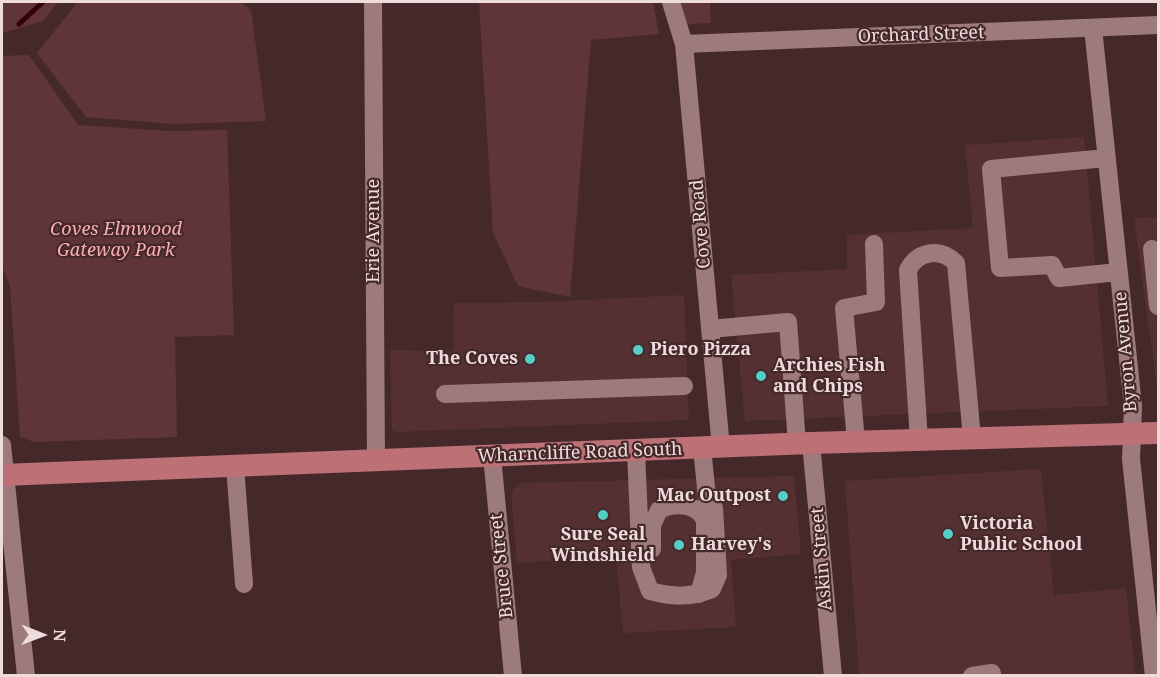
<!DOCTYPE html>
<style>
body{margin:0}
#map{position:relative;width:1160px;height:677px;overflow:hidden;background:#45292a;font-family:"Noto Serif",serif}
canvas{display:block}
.frame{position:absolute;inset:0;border:3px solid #eedbdb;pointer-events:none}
.north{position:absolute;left:12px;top:605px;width:60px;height:60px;-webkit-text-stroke:4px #45292a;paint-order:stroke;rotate:91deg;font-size:16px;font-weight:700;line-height:24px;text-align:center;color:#eedbdb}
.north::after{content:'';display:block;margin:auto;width:21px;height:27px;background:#eedbdb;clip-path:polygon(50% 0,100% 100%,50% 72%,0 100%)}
</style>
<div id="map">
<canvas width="1160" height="677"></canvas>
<div class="frame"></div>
<div class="north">N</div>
</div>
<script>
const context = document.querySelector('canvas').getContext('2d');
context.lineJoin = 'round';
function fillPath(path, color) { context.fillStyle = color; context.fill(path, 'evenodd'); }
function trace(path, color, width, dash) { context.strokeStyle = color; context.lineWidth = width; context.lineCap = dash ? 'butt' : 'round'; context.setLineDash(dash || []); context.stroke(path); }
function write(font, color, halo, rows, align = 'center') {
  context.font = font + ' "Noto Serif",serif'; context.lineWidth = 4.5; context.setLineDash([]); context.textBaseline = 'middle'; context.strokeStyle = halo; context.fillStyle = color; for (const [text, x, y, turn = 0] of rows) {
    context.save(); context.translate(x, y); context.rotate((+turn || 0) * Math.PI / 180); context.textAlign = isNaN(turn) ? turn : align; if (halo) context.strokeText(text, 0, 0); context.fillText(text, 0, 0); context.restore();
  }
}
const built = new Path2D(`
 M1084,137L1108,406L745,421L731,275L847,269V235L973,228L965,145Z
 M1158,217V395L1134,218Z
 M684,295L689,420L396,432L392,430L390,350L453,351L454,303L542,302Z
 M1041,469L1054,595L1126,588L1135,675H859L845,481Z
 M794,476L801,554L731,560L736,627L623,633L616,557L517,563L511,495L514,488L521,483Z`);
const green = new Path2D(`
 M2,2H58L43,21L2,33Z
 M78,2H241L251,10L266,121L174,124L86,117L37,53Z
 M479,2H653L659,34L591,40L570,297L518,286L493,233Z
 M677,2H710L711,23L686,24Z
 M29,55L78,125L170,131L227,130L234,335L175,337L177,437L34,442L20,437L10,285L2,267V56Z`);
const stream = new Path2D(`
 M19,24L43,2`);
const minor = new Path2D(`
 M373,2L376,460
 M671,2L684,44L721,448
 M1093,28L1133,406L1131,459L1154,676
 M684,44L1158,25
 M1106,158L991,169L1000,268L1052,265L1059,278L1118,272
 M1152,249L1158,306
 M710,329L788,322L797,444
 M445,394L684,386
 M919,440L908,270C918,251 940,247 956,263L972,438
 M856,441L844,308L876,302L874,244
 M811,443L833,676
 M2,445L26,676
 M636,451L641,567L650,591C673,597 689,598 712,589L718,575L714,508L707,497L702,448
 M492,456L513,676
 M235,466L244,584
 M652,549V525L659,510C674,502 698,503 705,521V572L699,594
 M972,676L992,673`);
const major = new Path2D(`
 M2,475L811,443L1158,433`);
const markers = [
 [638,350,6,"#55cec5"],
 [530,359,6,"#55cec5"],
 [761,376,6,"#55cec5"],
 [783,496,6,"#55cec5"],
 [603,515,6,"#55cec5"],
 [948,534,6,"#55cec5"],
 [679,545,6,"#55cec5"]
];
const streetNames = [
 ["Orchard Street",921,35,-2],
 ["Cove Road",701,224,-95],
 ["Erie Avenue",374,231,-90],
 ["Byron Avenue",1126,352,-95],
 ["Wharncliffe Road South",580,453,-2],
 ["Askin Street",822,559,-95],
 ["Bruce Street",502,566,-96]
];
const parkNames = [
 ["Coves Elmwood",116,230],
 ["Gateway Park",116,251]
];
const poiNames = [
 ["Piero Pizza",650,350],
 ["The Coves",518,359,"right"],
 ["Archies Fish",773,366],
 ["and Chips",773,387],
 ["Mac Outpost",771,496,"right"],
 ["Victoria",960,524],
 ["Public School",960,545],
 ["Sure Seal",603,535,"center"],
 ["Windshield",603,556,"center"],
 ["Harvey's",691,545]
];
fillPath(built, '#543032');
fillPath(green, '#603538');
trace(stream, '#350008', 5);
trace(minor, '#9d7a7c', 18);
trace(major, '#bd7076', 22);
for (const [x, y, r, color] of markers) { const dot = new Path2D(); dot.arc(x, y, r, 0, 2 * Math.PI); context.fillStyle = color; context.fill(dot); trace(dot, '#45292a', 2); }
write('18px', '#eedbdb', '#45292a', streetNames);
write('italic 18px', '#fdadb1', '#45292a', parkNames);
write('bold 18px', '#eedbdb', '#45292a', poiNames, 'left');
</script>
